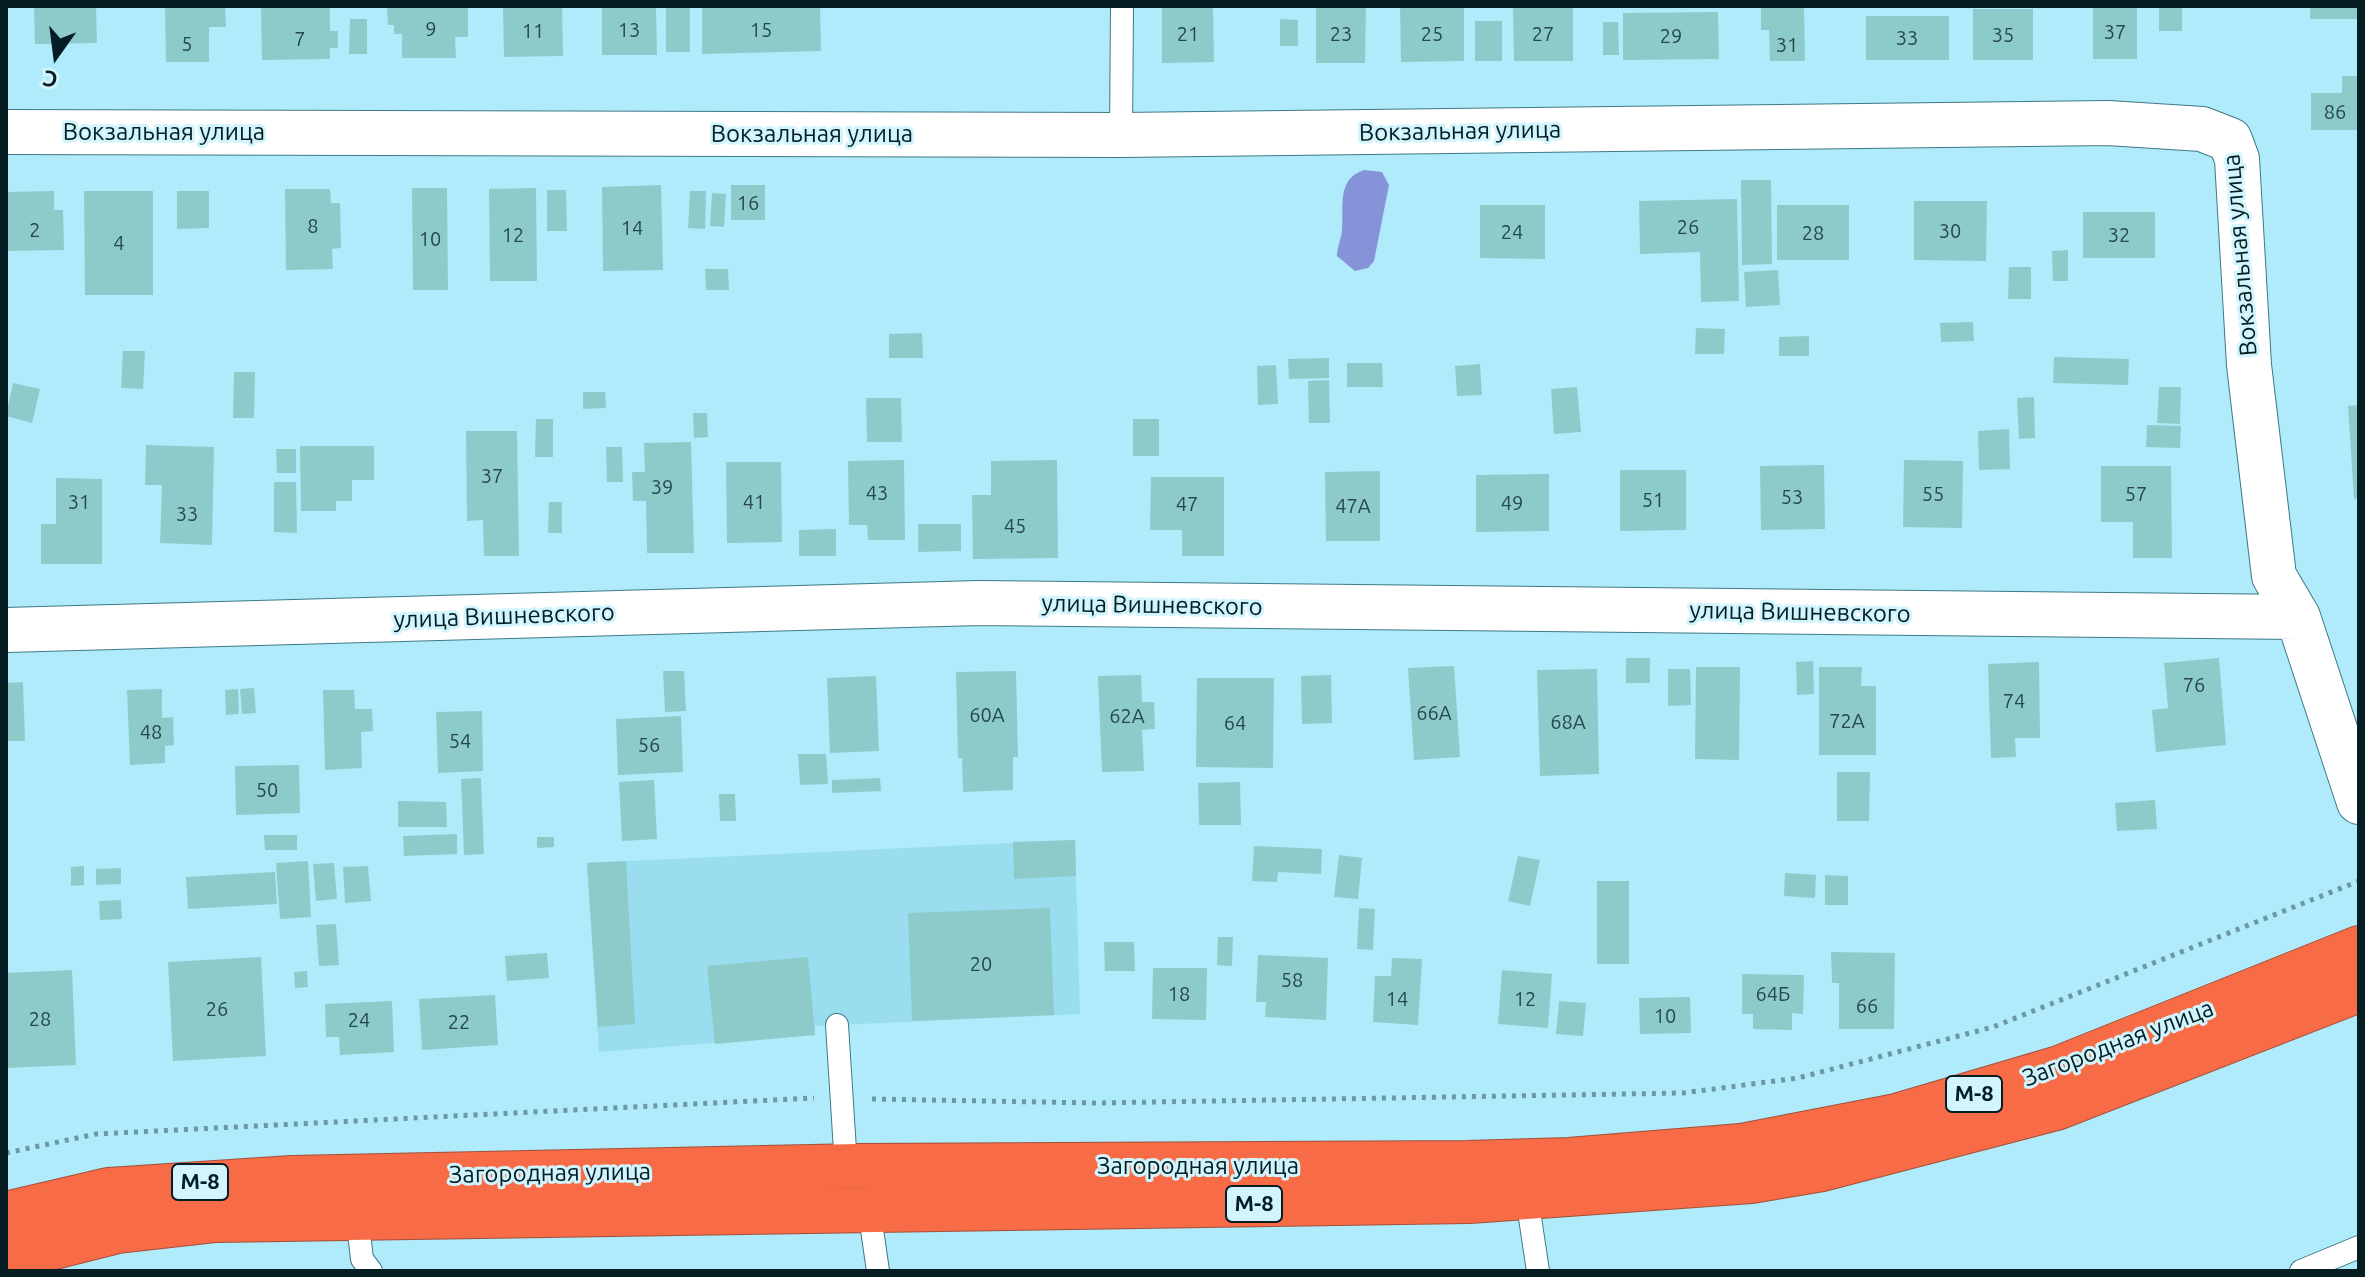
<!DOCTYPE html>
<meta charset="utf-8">
<style>
body{margin:0}
#map{position:relative;width:2365px;height:1277px;overflow:hidden;background:#b0ebfb;font-family:Ubuntu,sans-serif}
canvas{display:block}
.frame{position:absolute;inset:0;border:8px solid #051d23;pointer-events:none}
.north{position:absolute;left:16px;top:16px;width:80px;height:80px;-webkit-text-stroke:6px #d1f4fd;paint-order:stroke;rotate:194deg;font-size:22px;font-weight:700;line-height:32px;text-align:center;color:#051d23}
.north::after{content:'';display:block;margin:auto;width:28px;height:36px;background:#051d23;clip-path:polygon(50% 0,100% 100%,50% 72%,0 100%)}
</style>
<div id="map">
<canvas width="2365" height="1277"></canvas>
<div class="frame"></div>
<div class="north">С</div>
</div>
<script>
const context = document.querySelector('canvas').getContext('2d');
context.lineJoin = 'round';
function fillPath(path, color) { context.fillStyle = color; context.fill(path, 'evenodd'); }
function trace(path, color, width, dash) { context.strokeStyle = color; context.lineWidth = width; context.lineCap = dash ? 'butt' : 'round'; context.setLineDash(dash || []); context.stroke(path); }
function write(font, color, halo, rows, align = 'center') {
  context.font = font + ' Ubuntu,sans-serif'; context.lineWidth = 6; context.setLineDash([]); context.textBaseline = 'middle'; context.strokeStyle = halo; context.fillStyle = color; for (const [text, x, y, turn = 0] of rows) {
    context.save(); context.translate(x, y); context.rotate((+turn || 0) * Math.PI / 180); context.textAlign = isNaN(turn) ? turn : align; if (halo) context.strokeText(text, 0, 0); context.fillText(text, 0, 0); context.restore();
  }
}
const built = new Path2D(`
 M1075,840L1080,1014L815,1026V1035L599,1052L587,863Z`);
const water = new Path2D(`
 M1364,170L1382,172L1389,185L1374,261L1368,268L1355,271L1337,256C1337,248 1341,239 1342,231C1344,208 1336,179 1364,170Z`);
const building = new Path2D(`
 M34,6H96L97,43L35,44Z
 M165,6H225L226,27H209V62H166Z
 M261,6H330V31H338V48H330V59L262,60Z
 M394,6H468V37H455L456,58H402V34H394V25H388L387,8Z
 M503,6H562L563,56L504,57Z
 M602,6H656L657,55H602Z
 M666,6H690V52H666Z
 M820,6L821,51L702,54V8Z
 M1162,6H1213L1214,62L1162,63Z
 M1316,6H1366L1365,63H1316Z
 M1400,6H1464V61L1401,62Z
 M1513,6H1573V61H1514Z
 M2093,6H2137V59H2093Z
 M2159,6H2182V31H2159Z
 M2310,6H2359V19H2310Z
 M1761,7H1804L1805,61H1770L1769,30H1761Z
 M1973,9H2033V60H1973Z
 M1718,12L1719,59L1623,60V13Z
 M1866,16H1949V60H1866Z
 M350,19H367V54H349Z
 M1280,19L1298,20V46H1280Z
 M1475,21H1502V61H1475Z
 M1603,22H1618L1619,55H1603Z
 M2342,76H2359V130H2311V93H2342Z
 M1741,180H1771L1772,264L1742,265Z
 M661,185L663,270L603,271L602,187Z
 M731,185H765V220H731Z
 M412,188H447L448,290H413Z
 M536,188L537,281H490L489,189Z
 M285,189H330L331,203H340L341,248L332,249L333,269L286,270Z
 M547,190H566L567,231H547Z
 M54,191V210H63L64,250L6,251V192Z
 M84,191H153V295H85Z
 M177,191H209V228L177,229Z
 M690,191H706L705,229L688,228Z
 M712,193L726,194L724,227L710,226Z
 M1737,199L1739,301L1701,302L1700,252L1640,254L1639,201Z
 M1914,201H1987L1986,261L1914,260Z
 M1480,205H1545V259L1480,258Z
 M1777,205H1849V260H1777Z
 M2083,212H2155V258H2083Z
 M2068,250V281H2053L2052,251Z
 M2009,267H2031V299H2008Z
 M705,269H728L729,290H706Z
 M1778,270L1780,305L1746,307L1744,272Z
 M1973,322L1974,341L1941,342L1940,323Z
 M1696,328L1725,329L1724,354H1695Z
 M922,333L923,358H889V334Z
 M1809,336V356H1779V337Z
 M123,351H145L143,389L121,388Z
 M2054,357L2129,359L2128,385L2053,383Z
 M1329,358V378L1289,379L1288,359Z
 M1347,363H1382L1383,387H1347Z
 M1480,364L1482,395L1457,396L1455,366Z
 M1276,365L1278,404L1258,405L1257,366Z
 M234,372H255L254,418H233Z
 M1329,380L1330,423H1309L1308,381Z
 M13,383L40,389L32,423L6,416Z
 M1577,387L1581,432L1554,434L1551,389Z
 M2159,387H2181L2180,424L2157,423Z
 M583,392H605L606,408L583,409Z
 M2034,397L2035,438L2019,439L2017,398Z
 M866,398H901L902,442H867Z
 M2359,405V498L2354,499L2348,406Z
 M693,413H707L708,437L694,438Z
 M536,419H553V457H535Z
 M1133,419H1159V456H1133Z
 M2147,425L2181,426L2180,448L2146,447Z
 M2009,429L2010,469L1979,470L1978,431Z
 M466,431H517L519,556H484L483,520L467,521Z
 M691,442L694,553H647L646,501H633L632,472H645L644,443Z
 M146,445L214,447L212,545L160,543L162,485H145Z
 M300,446H374V480H352V501H336V511H301Z
 M606,447H622L623,482H607Z
 M276,449H296V473H277Z
 M904,460L905,540H868L867,525H849L848,461Z
 M1057,460L1058,558L973,559L972,495H991V461Z
 M1904,460L1963,461L1962,528L1903,527Z
 M726,462H781L782,542L727,543Z
 M1824,465L1825,529L1761,530L1760,466Z
 M2101,466H2171L2172,558H2133V522H2101Z
 M1620,470H1686V530L1620,531Z
 M1380,471V541H1326L1325,472Z
 M1549,474V531L1476,532V475Z
 M1151,477H1224V556H1182V530H1150Z
 M56,478L102,479V564H41V524H56Z
 M274,482H296L297,533L274,532Z
 M549,502H562V533H548Z
 M918,524H961V551L918,552Z
 M836,529V556H799V530Z
 M1626,658H1650V683H1626Z
 M2219,658L2226,745L2156,752L2152,710L2168,708L2164,663Z
 M1813,661L1814,694L1797,695L1796,662Z
 M2039,662L2040,738H2015L2016,757L1991,758L1988,664Z
 M1454,666L1460,757L1414,760L1408,668Z
 M1696,667H1740L1739,760L1695,759Z
 M1819,667H1862L1861,686H1876V755H1819Z
 M1597,669L1599,774L1540,776L1537,670Z
 M1668,669H1690L1691,705L1668,706Z
 M663,671H684L686,711L665,712Z
 M1016,671L1018,757H1013V790L963,792L962,758H958L956,672Z
 M1141,675L1142,702H1154L1155,729L1142,730L1144,771L1102,772L1098,676Z
 M1331,675L1332,723L1302,724L1301,676Z
 M876,676L879,751L830,753L827,678Z
 M1197,678H1274L1273,768L1196,767Z
 M23,682L25,741H6V683Z
 M254,688L256,713L242,714L240,689Z
 M162,689V718L173,717L174,745L165,746V763L130,765L127,690Z
 M238,689L239,714L226,715L225,690Z
 M323,690H354L355,709H372L373,731L361,732L362,768L325,770Z
 M482,711L483,771L438,773L436,712Z
 M681,716L683,772L618,775L616,719Z
 M798,754H826L828,784L800,785Z
 M299,765L300,813L236,815L235,766Z
 M1837,772H1870L1869,821H1837Z
 M481,778L484,854L464,855L461,779Z
 M880,778L881,791L832,793V780Z
 M654,780L657,839L622,841L619,782Z
 M1240,782L1241,825H1199L1198,783Z
 M719,794H735L736,821H720Z
 M2155,800L2157,829L2117,831L2115,803Z
 M398,801L446,802L447,827H398Z
 M457,834V854L404,856L403,836Z
 M264,835H297V850H265Z
 M537,837H554V847L537,848Z
 M1075,840L1076,876L1014,879L1013,842Z
 M1254,846L1322,849L1321,874L1278,872L1277,882L1252,881Z
 M1339,855L1362,858L1358,899L1334,897Z
 M1518,856L1540,860L1530,906L1508,901Z
 M308,861L311,917L280,919L276,863Z
 M626,861L635,1024L598,1027L587,863Z
 M334,863L337,899L316,901L313,864Z
 M84,866V885L71,886V867Z
 M368,866L371,901L345,903L343,867Z
 M121,868V884L96,885V869Z
 M275,872L277,904L188,909L186,877Z
 M1785,873L1816,875L1815,898L1784,896Z
 M1825,875L1848,876V905H1825Z
 M1597,881H1629V964H1597Z
 M121,900L122,919L100,920L99,901Z
 M1050,908L1054,1015L912,1021L908,913Z
 M1359,908L1375,909L1373,950L1357,949Z
 M336,924L339,965L319,966L316,925Z
 M1218,937H1233L1232,966L1217,965Z
 M1104,942H1134L1135,971H1105Z
 M1831,952L1895,953L1894,1029H1839V983H1832Z
 M547,953L549,978L507,981L505,956Z
 M1258,955L1328,958L1326,1020L1265,1017L1266,1002H1256Z
 M261,957L266,1056L173,1061L168,962Z
 M808,957L815,1035L715,1044L707,966Z
 M1392,958L1422,959L1418,1025L1373,1022L1375,976H1391Z
 M1153,968H1207L1206,1020L1152,1019Z
 M72,970L76,1065L6,1068V973Z
 M1502,970L1552,974L1548,1028L1498,1024Z
 M307,971L308,987L295,988L294,972Z
 M1742,974L1804,975L1803,1014L1792,1013V1030L1753,1029V1014H1742Z
 M495,995L498,1045L422,1050L419,999Z
 M1690,997L1691,1033L1640,1034L1639,998Z
 M392,1001L394,1052L340,1055L339,1037H326L325,1004Z
 M1559,1001L1586,1003L1583,1036L1556,1034Z`);
const path = new Path2D(`
 M872,1099L1095,1103L1683,1093L1798,1078L1993,1027L2359,881
 M6,1153L96,1134L814,1098`);
const lane = new Path2D(`
 M1121,135L1122,6
 M837,1025L846,1166
 M1527,1198L1538,1271
 M869,1209L878,1271
 M357,1216L362,1259L371,1271
 M2301,1271L2359,1247`);
const street = new Path2D(`
 M6,132L1121,135L2108,123L2202,129L2230,140L2237,159L2249,365L2274,576L2298,617L2359,802
 M6,630L979,603L2298,617`);
const highway = new Path2D(`
 M6,1214L109,1190L292,1178L858,1166L1467,1163L1569,1160L1741,1146L1896,1116L2059,1068L2359,948
 M6,1259L118,1231L216,1220L1469,1201L1751,1181L1822,1169L2056,1108L2359,990`);
const numberNames = [
 ["9",431,29],
 ["13",629,30],
 ["15",761,30],
 ["11",533,31],
 ["37",2115,32],
 ["21",1188,34],
 ["23",1341,34],
 ["25",1432,34],
 ["27",1543,34],
 ["35",2003,35],
 ["29",1671,36],
 ["33",1907,38],
 ["7",300,39],
 ["5",187,44],
 ["31",1787,45],
 ["86",2335,112],
 ["16",748,203],
 ["8",313,226],
 ["26",1688,227],
 ["14",632,228],
 ["2",35,230],
 ["30",1950,231],
 ["24",1512,232],
 ["28",1813,233],
 ["12",513,235],
 ["32",2119,235],
 ["10",430,239],
 ["4",119,243],
 ["37",492,476],
 ["39",662,487],
 ["43",877,493],
 ["55",1933,494],
 ["57",2136,494],
 ["53",1792,497],
 ["51",1653,500],
 ["31",79,502],
 ["41",754,502],
 ["49",1512,503],
 ["47",1187,504],
 ["47А",1353,506],
 ["33",187,514],
 ["45",1015,526],
 ["76",2194,685],
 ["74",2014,701],
 ["66А",1434,713],
 ["60А",987,715],
 ["62А",1127,716],
 ["72А",1847,721],
 ["68А",1568,722],
 ["64",1235,723],
 ["48",151,732],
 ["54",460,741],
 ["56",649,745],
 ["50",267,790],
 ["20",981,964],
 ["58",1292,980],
 ["18",1179,994],
 ["64Б",1773,994],
 ["14",1397,999],
 ["12",1525,999],
 ["66",1867,1006],
 ["26",217,1009],
 ["10",1665,1016],
 ["28",40,1019],
 ["24",359,1020],
 ["22",459,1022]
];
const shields = [
 [1974,1094,56],
 [200,1182,56],
 [1254,1204,56]
];
const shieldNames = [
 ["М-8",1974,1094],
 ["М-8",200,1182],
 ["М-8",1254,1204]
];
const streetNames = [
 ["Вокзальная улица",1460,131,-1],
 ["Вокзальная улица",164,132],
 ["Вокзальная улица",812,134],
 ["Вокзальная улица",2240,255,-95],
 ["улица Вишневского",1152,605,1],
 ["улица Вишневского",1800,612,1],
 ["улица Вишневского",504,616,-2],
 ["Загородная улица",2118,1043,-21],
 ["Загородная улица",1198,1166],
 ["Загородная улица",550,1173,-1]
];
fillPath(built, '#99ddef');
fillPath(water, '#8793d8');
fillPath(building, '#8dcbcb');
trace(lane, '#3f7886', 24);
trace(street, '#3f7886', 46);
trace(highway, '#a2503a', 46);
trace(path, '#6b98a4', 5, [4, 6]);
trace(lane, '#fff', 22);
trace(street, '#fff', 44);
trace(highway, '#f76c46', 44);
write('20px', '#27484d', null, numberNames);
for (const [x, y, w] of shields) { const box = new Path2D(); box.roundRect(x - w / 2, y - 18, w, 36, 6); context.fillStyle = '#d1f4fd'; context.fill(box); trace(box, '#051d23', 2); }
write('bold 22px', '#051d23', null, shieldNames);
write('24px', '#051d23', '#d1f4fd', streetNames);
</script>
